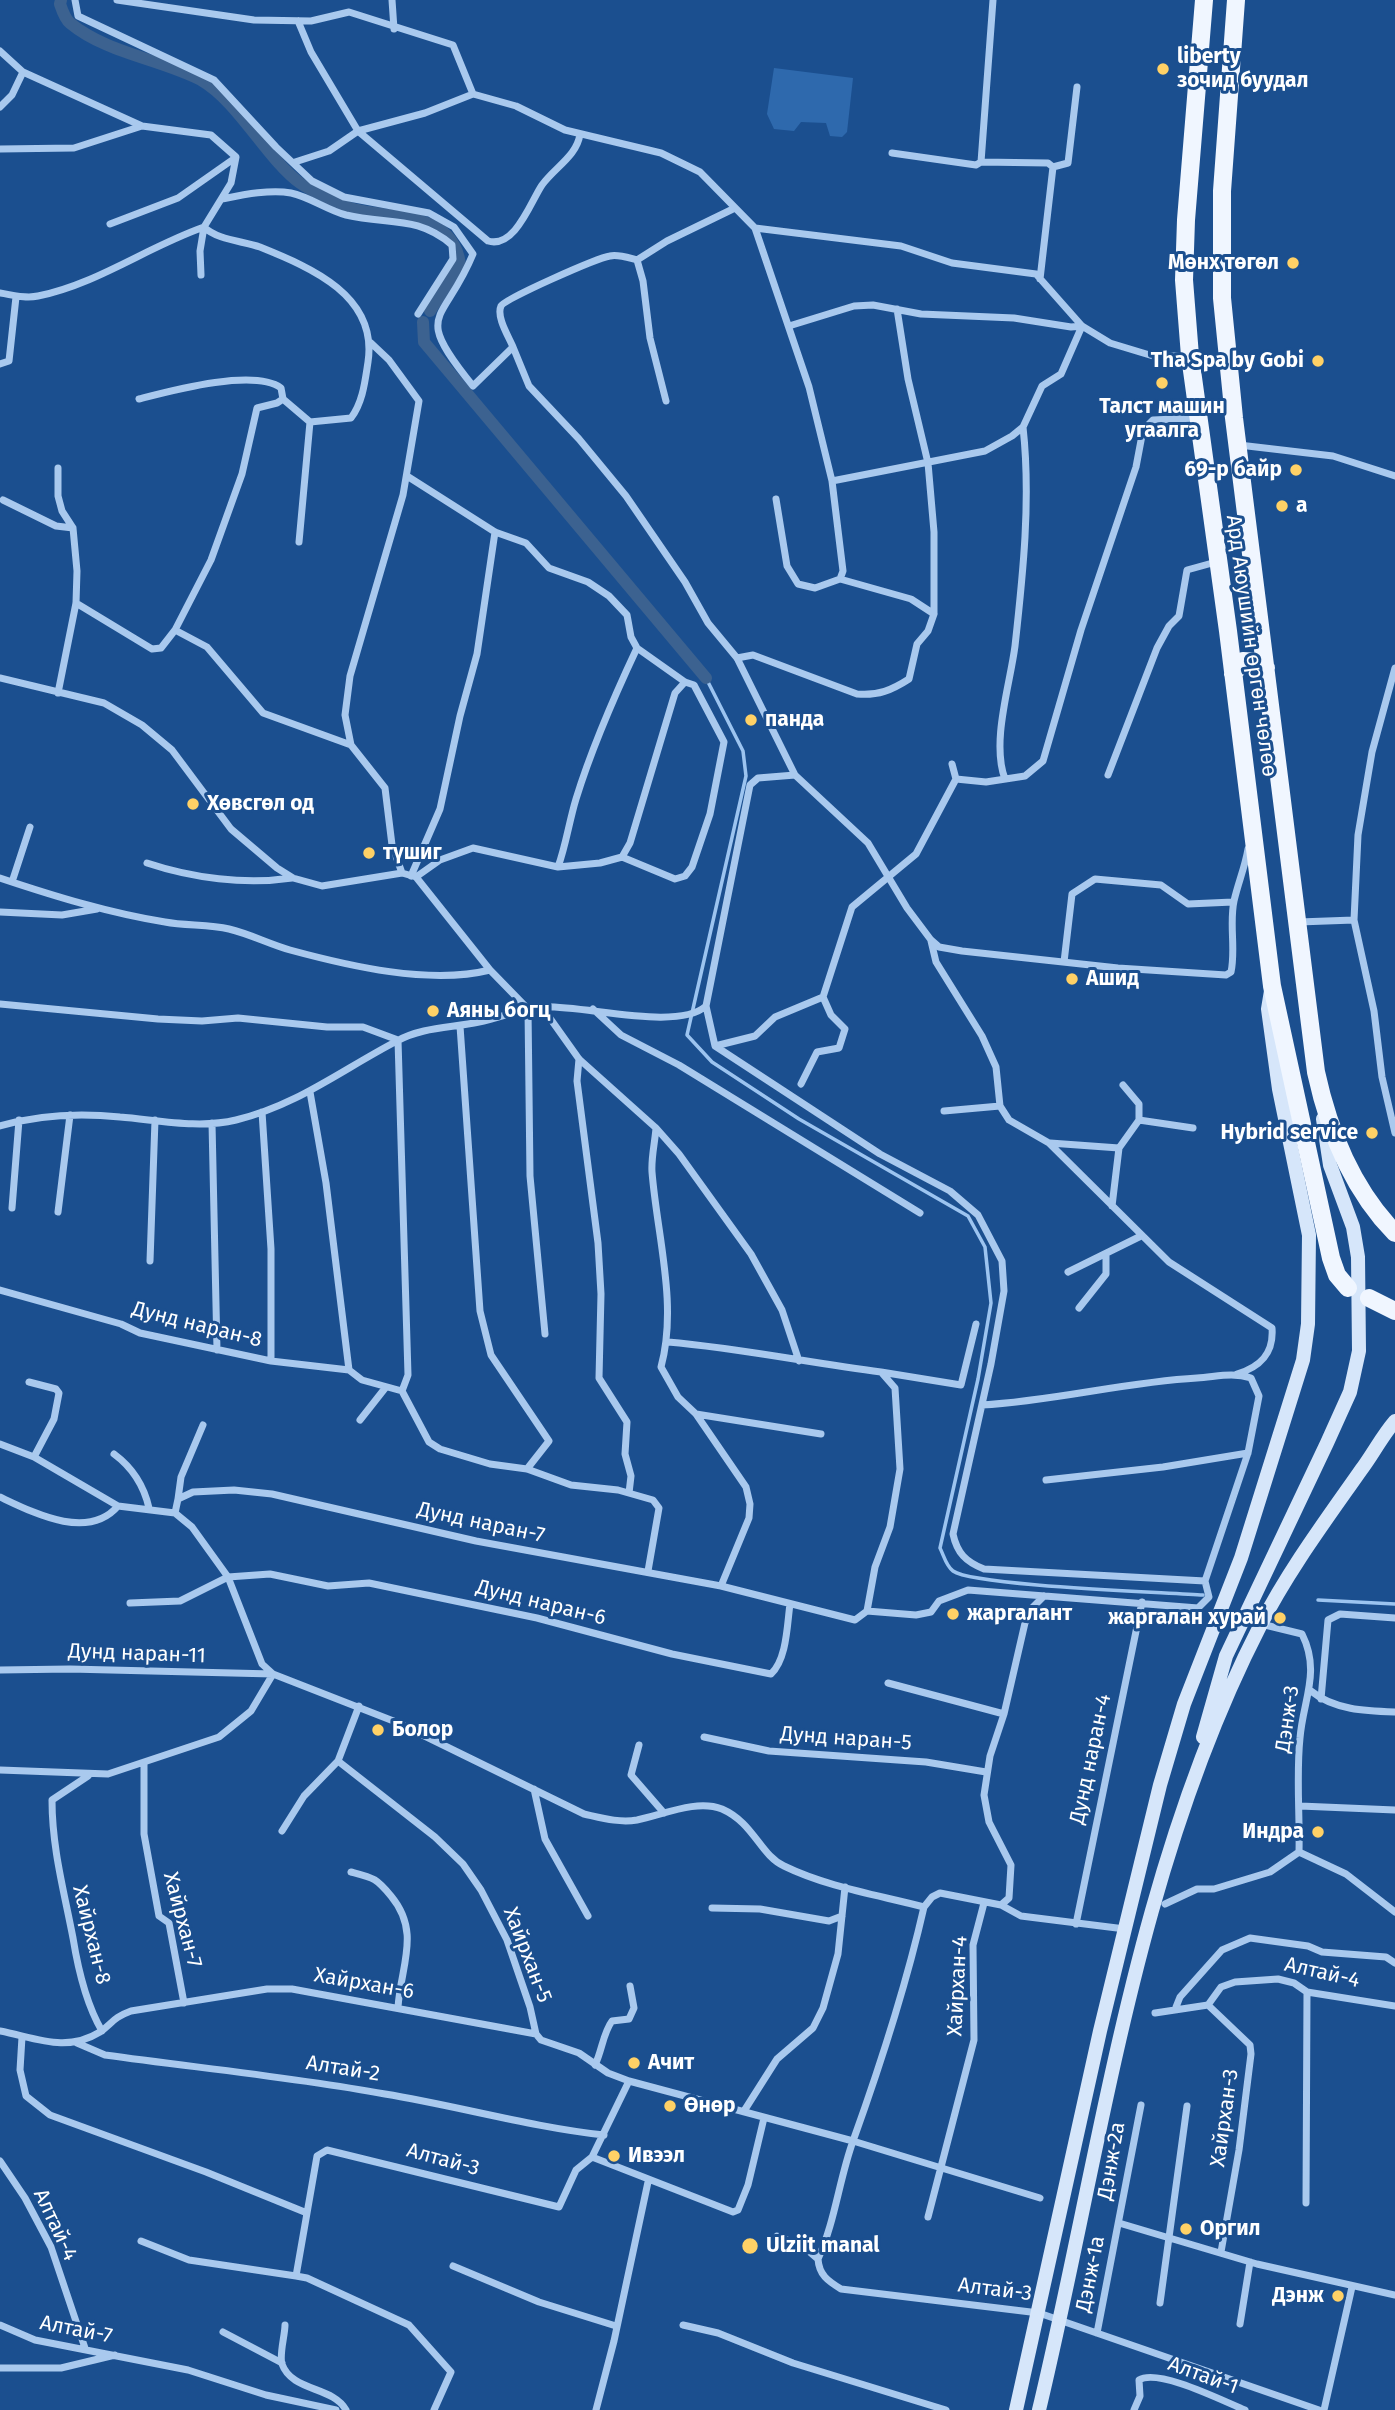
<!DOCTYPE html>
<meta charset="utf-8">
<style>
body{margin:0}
canvas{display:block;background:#1b4f8f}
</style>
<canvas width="1395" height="2410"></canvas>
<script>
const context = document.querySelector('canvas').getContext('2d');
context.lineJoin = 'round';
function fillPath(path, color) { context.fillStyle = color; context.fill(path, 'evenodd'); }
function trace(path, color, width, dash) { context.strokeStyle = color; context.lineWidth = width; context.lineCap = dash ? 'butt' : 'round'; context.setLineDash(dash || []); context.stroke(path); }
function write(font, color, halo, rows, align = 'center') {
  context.font = font + ' "Fira Sans",sans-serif'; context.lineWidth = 6; context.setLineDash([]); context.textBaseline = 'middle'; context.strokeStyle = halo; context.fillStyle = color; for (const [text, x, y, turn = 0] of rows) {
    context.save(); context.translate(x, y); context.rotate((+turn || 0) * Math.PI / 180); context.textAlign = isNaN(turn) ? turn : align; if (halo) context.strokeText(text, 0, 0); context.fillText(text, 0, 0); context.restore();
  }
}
const green = new Path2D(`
 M774,68L853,78L847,132L842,137L830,136L826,123L801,122L794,131L774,129L767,114Z`);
const stream = new Path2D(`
 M706,678L743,751L746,776L687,1035L712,1062L799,1119L968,1216L985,1247L991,1303L978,1379L940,1548C944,1556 946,1566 953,1571C974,1586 1164,1592 1203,1595
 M1318,1600L1395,1604`);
const canal = new Path2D(`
 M61,0L60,4C62,10 65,19 70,23C106,53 160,59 201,80C238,101 267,159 300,183C311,191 326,197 338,203C379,224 451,203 460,264L430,311
 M423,322L424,342L706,678`);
const street = new Path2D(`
 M75,0L78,16L214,80L276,147L312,181L344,197L429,213L454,227L473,254C444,325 411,310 473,386L513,347L529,386L579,439L626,496L685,582L708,623L737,658L795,775
 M117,0L254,20L311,21L349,12L453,45L473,94L516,106L565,130L661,153L700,172L755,228L901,246L952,263L1036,274L1082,326L1110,343L1153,356H1190
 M392,0L394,29
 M298,21L311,52L358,131L488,241C515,249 531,201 542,185C555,167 577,156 580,134
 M0,51L23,72L142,126L211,135L236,157L231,183L204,227C217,240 243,241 260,247C312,268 378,296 368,362C365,381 363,402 351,418L310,422L283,399L277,403L257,408L242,474L211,560L175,630L207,647L263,713L351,745L385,788L392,845L402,873
 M0,107L12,95L23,72
 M0,149L74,148L142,126
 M892,153L976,165L981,162L1048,163L1053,167L1040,279
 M295,162L329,151L358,131L425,113L473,94
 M981,162L993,0
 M1053,167L1068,163L1077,87
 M222,199C242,195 270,189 291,193C310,197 327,210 346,215C388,225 417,215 452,245L453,259L418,314
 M110,224L178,198L235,158
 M755,228L809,387L832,481L843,571L840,579L815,588L798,584L787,566L776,499
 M201,275L200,251L204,227
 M0,293C13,295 25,299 38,296C97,284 147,247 204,227
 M789,326L854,306L873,305L921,314L1014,318L1071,327L1082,326L1061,374L1042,386L1023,427L1012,436L985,451L832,481
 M513,347C509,337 496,317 501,306C504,299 597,258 610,256C618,254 629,258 637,260
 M0,364L9,361L16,297
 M139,399C170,391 254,368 281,388L283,399
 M666,401L650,338L643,281L637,260L667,241L735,208
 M1239,445L1333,456L1395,476
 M58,468V496L62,511L73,528L77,571L76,603L58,693
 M407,476L495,532L526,543L549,568L588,582L609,596L627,615L631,637L637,648L685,682L694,685L724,742L710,814L692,867L685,876L675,879L622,857
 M3,500L56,526L73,528
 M299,542L310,422
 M840,579L911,599L934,614
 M76,603L152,649L161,648L175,630
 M737,658L753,655L857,694C878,696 892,690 909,679L917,644L928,631L934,614V532L928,463L908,379L897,309
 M0,678L104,703L142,725L172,750L231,829L277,868L293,878L322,886L402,873L416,877L490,970L528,1009L530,1176L545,1334
 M351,745L345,715L350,676L403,495L419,401L389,360L371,343
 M952,764L956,779
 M1108,775L1157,648L1169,626L1179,616L1187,570L1216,562
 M1005,779C991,742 1010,685 1015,646C1023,574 1031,499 1023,427
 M147,863C192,878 245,885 292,878
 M558,867C566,845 569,822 576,799C592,747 614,697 637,648
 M411,876L440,809L460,716L477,654L495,532
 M416,877L440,860L473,848L558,867L600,863L622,857L630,843L675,693L685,682
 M0,878C54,896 109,913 165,922C186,926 209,924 229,929C250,934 269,944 290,950C349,966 430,985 490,970
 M12,882L30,827
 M0,912L62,915L97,909
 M1354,920L1358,835L1372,752L1395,668
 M1299,922L1354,920L1374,1011L1382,1077L1395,1133
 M931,941L936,962L982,1036L996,1067L1000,1106L1009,1120L1049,1143L1169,1262L1272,1328C1274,1354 1260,1367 1237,1374
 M1064,962L1072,894L1095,879L1161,885L1188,904L1233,902
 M0,1004L158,1019L202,1021L238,1018L327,1027H363L398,1040L408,1375L402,1391
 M542,1007L579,1059L656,1128C655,1142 651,1158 652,1172C657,1235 678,1305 661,1367L678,1397L696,1414L746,1487L750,1504L749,1518L721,1586
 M593,1009L621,1035L679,1065L920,1213
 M460,1026L480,1311L491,1355L549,1441L527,1469
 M715,1046L755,1036L775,1017L823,997
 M579,1059L577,1081L598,1243L601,1294L599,1378L627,1422L625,1454L631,1476L629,1493
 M801,1084L817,1052L839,1048L845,1029L831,1015L823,997L852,907L916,854L956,779L986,782L1025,776L1043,761L1081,630L1136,467L1143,430L1153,420L1196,418
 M1123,1085L1139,1104V1120
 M310,1092L326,1183L349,1370
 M944,1111L1000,1106
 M262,1112L271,1249V1361
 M212,1123L217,1350
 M0,1126C38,1115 81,1113 120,1117C158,1120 199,1129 236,1120C296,1106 343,1069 397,1041C422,1027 451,1028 479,1022C499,1018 520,1009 540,1007C581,1004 677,1032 706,1006
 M656,1128L679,1154L751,1254L782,1310L799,1361
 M1050,1143L1119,1148L1139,1120L1193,1128
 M1112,1206L1119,1148
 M12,1208L19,1120
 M58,1212L70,1115
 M150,1261L155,1120
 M1068,1272L1141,1236
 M0,1290L121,1324L140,1333L271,1361L349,1370L362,1380L402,1391L429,1442L440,1449L490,1464L527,1469L571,1485L618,1490L653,1500L659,1508L648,1571
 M1079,1308L1106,1274V1254
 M668,1342C739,1348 810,1363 881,1372L895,1388L900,1469L890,1527L875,1567L867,1611
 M881,1372L961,1385L976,1324
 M29,1382L56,1389L59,1393L54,1419L34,1457
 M982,1405C1054,1401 1125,1382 1197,1378C1216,1377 1232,1372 1251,1378L1259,1396L1248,1453L1205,1581
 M696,1414L821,1434
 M360,1420L386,1387
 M0,1444L34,1457L118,1506L175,1513L192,1527L228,1577L262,1664L273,1674
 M114,1454C133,1468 144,1486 149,1508
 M1046,1480L1163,1467L1248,1453
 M0,1497C34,1513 88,1541 118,1506
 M178,1499L181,1477L203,1425
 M175,1513L178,1499L193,1492L234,1490L272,1494L476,1541L721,1586L855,1620L867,1611L916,1615L931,1612L939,1601L968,1590L1198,1608L1209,1597L1205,1581L984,1569C966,1562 957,1553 953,1534L991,1364L1004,1291L1002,1261L978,1215L950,1191L880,1154L715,1046L706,1006L750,785L758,778L795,775L868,843L907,908L931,940L939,947L962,951L1118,968L1226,975L1231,972C1236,949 1229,924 1234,901C1238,883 1245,867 1248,849
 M130,1603L180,1601L228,1577L270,1574L328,1586L369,1583L537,1618L672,1654L771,1674C787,1659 787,1625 790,1604
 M1261,1624L1302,1634C1321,1672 1303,1700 1300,1738C1296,1776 1300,1815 1299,1852
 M0,1670L70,1669L273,1674L396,1722L584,1814C602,1818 619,1823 637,1820C663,1815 696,1799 722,1809C754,1823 760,1855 784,1866C827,1887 878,1895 924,1907
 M888,1683L1004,1714
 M1311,1691C1334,1710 1366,1711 1395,1712
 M1321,1699L1328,1620L1340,1614L1395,1618
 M704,1737L769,1751L926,1762L986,1772
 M639,1745L631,1775L664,1813
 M338,1761L435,1837L463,1864L481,1890L507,1940L530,2007L536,2034L541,2040L579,2053L608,2073L629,2081L853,2141L1040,2198
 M144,1763V1834L159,1916L169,1923L184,2003
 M0,1770L108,1774L219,1737L251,1711L273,1674
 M88,1776L52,1800C52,1848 64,1891 73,1938C78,1969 86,2004 102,2031
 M534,1789L545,1839L588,1916
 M1300,1806L1395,1810
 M282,1831L304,1796L338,1761L359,1706
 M351,1872C374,1878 376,1878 391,1896C421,1932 401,1965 398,2007
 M1165,1904L1197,1889H1214L1270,1872L1299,1852L1346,1874L1395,1912
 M1001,1905L1021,1916L1125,1929
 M712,1908L760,1909L829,1921L842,1916
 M1076,1924L1142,1602
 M1208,2005L1250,2045L1251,2054L1239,2150L1221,2252
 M1208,2005L1221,1987L1235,1982L1278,1979L1294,1983L1307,1992L1395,2006
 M1176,2007L1180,1997L1222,1950L1250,1938L1308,1946L1322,1952L1386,1957L1395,1963
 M1155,2013L1208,2005
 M0,2031C36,2038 66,2053 100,2032C113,2023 112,2018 131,2011L267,1989H292L536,2034
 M22,2037L20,2070L26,2096L50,2115L206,2172L307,2213
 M77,2043L105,2055C199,2068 292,2077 385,2094C458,2106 531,2127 604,2135
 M595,2065C602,2051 603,2033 612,2021L629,2019L634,2008L630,1986
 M744,2111L777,2059L813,2028L823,2008L838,1954L845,1887
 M592,2157L733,2212L738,2210L748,2185L764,2118
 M0,2161L25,2198L51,2247L85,2348
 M1306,2203L1307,1992
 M928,2217L974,2040L973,1945L984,1903
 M1119,2223L1257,2264L1395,2295
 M777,2236L804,2247L818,2259
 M141,2241L189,2260L296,2276
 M818,2259C835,2222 839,2180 853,2141C880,2066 906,1986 924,1907L932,1897L940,1893L1001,1905L1009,1898L1011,1865L989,1822L984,1795L990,1756L1004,1714L1025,1623L1032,1608L1044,1596
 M818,2259C819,2275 828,2281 841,2289L1039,2313L1319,2410
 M453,2266L539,2302L616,2326
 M1160,2303L1187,2106
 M1240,2324L1250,2262
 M0,2325L35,2340L188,2370L266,2395L336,2410
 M285,2325C285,2335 279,2355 282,2364C292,2392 333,2386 346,2410
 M683,2325L718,2333L793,2363L946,2410
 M223,2332L282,2363
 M1097,2333L1141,2105
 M0,2368H61L115,2355
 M434,2410L451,2372L409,2325L307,2278L296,2276L317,2156L327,2150L559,2207L576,2170L592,2157L629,2081
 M596,2410L614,2341L648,2182
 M1134,2410L1140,2396L1139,2380C1158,2368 1223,2401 1245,2410
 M1324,2410L1352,2287`);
const secondary = new Path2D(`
 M1203,1737L1226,1656L1327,1443L1350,1392L1359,1351L1358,1257L1353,1227L1330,1165L1323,1119
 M1016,2410L1100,2031L1160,1785L1184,1704L1241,1558L1303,1360L1308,1324L1309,1235L1279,1089L1268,1009L1271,991
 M1039,2410C1102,2147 1135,1869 1260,1626C1288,1571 1326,1520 1361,1470C1373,1454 1382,1436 1395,1421`);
const primary = new Path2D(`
 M1204,0L1186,220L1184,280L1190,356L1228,631L1272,986L1331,1258L1337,1275L1348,1288
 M1236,0L1222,191V298L1234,418L1316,1072C1329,1132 1352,1189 1395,1233
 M1233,674L1243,661L1260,662L1266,668
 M1369,1298L1395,1311`);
const markers = [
 [1163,69,7,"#ffd166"],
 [1293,263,7,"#ffd166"],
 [1318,361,7,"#ffd166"],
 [1162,383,7,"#ffd166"],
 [1296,470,7,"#ffd166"],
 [1282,506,7,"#ffd166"],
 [751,720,7,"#ffd166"],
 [193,804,7,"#ffd166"],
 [369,853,7,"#ffd166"],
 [1072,979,7,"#ffd166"],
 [433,1011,7,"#ffd166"],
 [1372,1133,7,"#ffd166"],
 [953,1614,7,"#ffd166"],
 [1280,1618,7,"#ffd166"],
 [378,1730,7,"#ffd166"],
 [1318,1832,7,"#ffd166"],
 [634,2063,7,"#ffd166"],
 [670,2106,7,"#ffd166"],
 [614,2156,7,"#ffd166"],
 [1186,2229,7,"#ffd166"],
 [750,2246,9,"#ffd166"],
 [1338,2296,7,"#ffd166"]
];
const poiNames = [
 ["liberty",1177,57],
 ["зочид буудал",1177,81],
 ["Мөнх төгөл",1279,263,"right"],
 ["Tha Spa by Gobi",1304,361,"right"],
 ["Талст машин",1162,407,"center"],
 ["угаалга",1162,431,"center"],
 ["69-р байр",1282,470,"right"],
 ["а",1296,506],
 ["панда",765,720],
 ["Хөвсгөл од",207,804],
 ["түшиг",383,853],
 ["Ашид",1086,979],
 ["Аяны богц",447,1011],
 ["Hybrid service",1358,1133,"right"],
 ["жаргалант",967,1614],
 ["жаргалан хурай",1266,1618,"right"],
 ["Болор",392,1730],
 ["Индра",1304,1832,"right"],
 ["Ачит",648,2063],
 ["Өнөр",684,2106],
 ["Ивээл",628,2156],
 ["Оргил",1200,2229],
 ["Ulziit manal",766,2246],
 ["Дэнж",1324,2296,"right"]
];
const streetNames = [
 ["Ард Аюушийн өргөн чөлөө",1251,646,82],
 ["Дунд наран-8",197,1325,14],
 ["Дунд наран-7",481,1523,12],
 ["Дунд наран-6",541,1603,14],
 ["Дунд наран-11",137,1654,2],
 ["Дэнж-3",1288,1719,-82],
 ["Дунд наран-5",846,1739,4],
 ["Дунд наран-4",1091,1759,-78],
 ["Хайрхан-7",182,1920,75],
 ["Хайрхан-8",91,1935,76],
 ["Хайрхан-5",527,1955,69],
 ["Алтай-4",1322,1973,13],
 ["Хайрхан-6",364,1984,10],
 ["Хайрхан-4",958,1986,-87],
 ["Алтай-2",343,2069,9],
 ["Хайрхан-3",1225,2118,-82],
 ["Алтай-3",443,2160,15],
 ["Дэнж-2а",1112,2161,-80],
 ["Алтай-4",55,2225,65],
 ["Дэнж-1а",1091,2274,-79],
 ["Алтай-3",995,2290,7],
 ["Алтай-7",76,2330,11],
 ["Алтай-1",1203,2376,20]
];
fillPath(green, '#2e69ad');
trace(stream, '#9cc4f0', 3.5);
trace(canal, '#3c6290', 12);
trace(street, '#a9c9ee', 7);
trace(secondary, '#d6e6fa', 14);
trace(primary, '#f0f6ff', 18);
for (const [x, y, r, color] of markers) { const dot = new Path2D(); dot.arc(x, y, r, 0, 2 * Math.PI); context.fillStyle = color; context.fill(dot); trace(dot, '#1b4f8f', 2.5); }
write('bold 21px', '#fff', '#1b4f8f', poiNames, 'left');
write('21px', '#fff', '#1b4f8f', streetNames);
</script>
